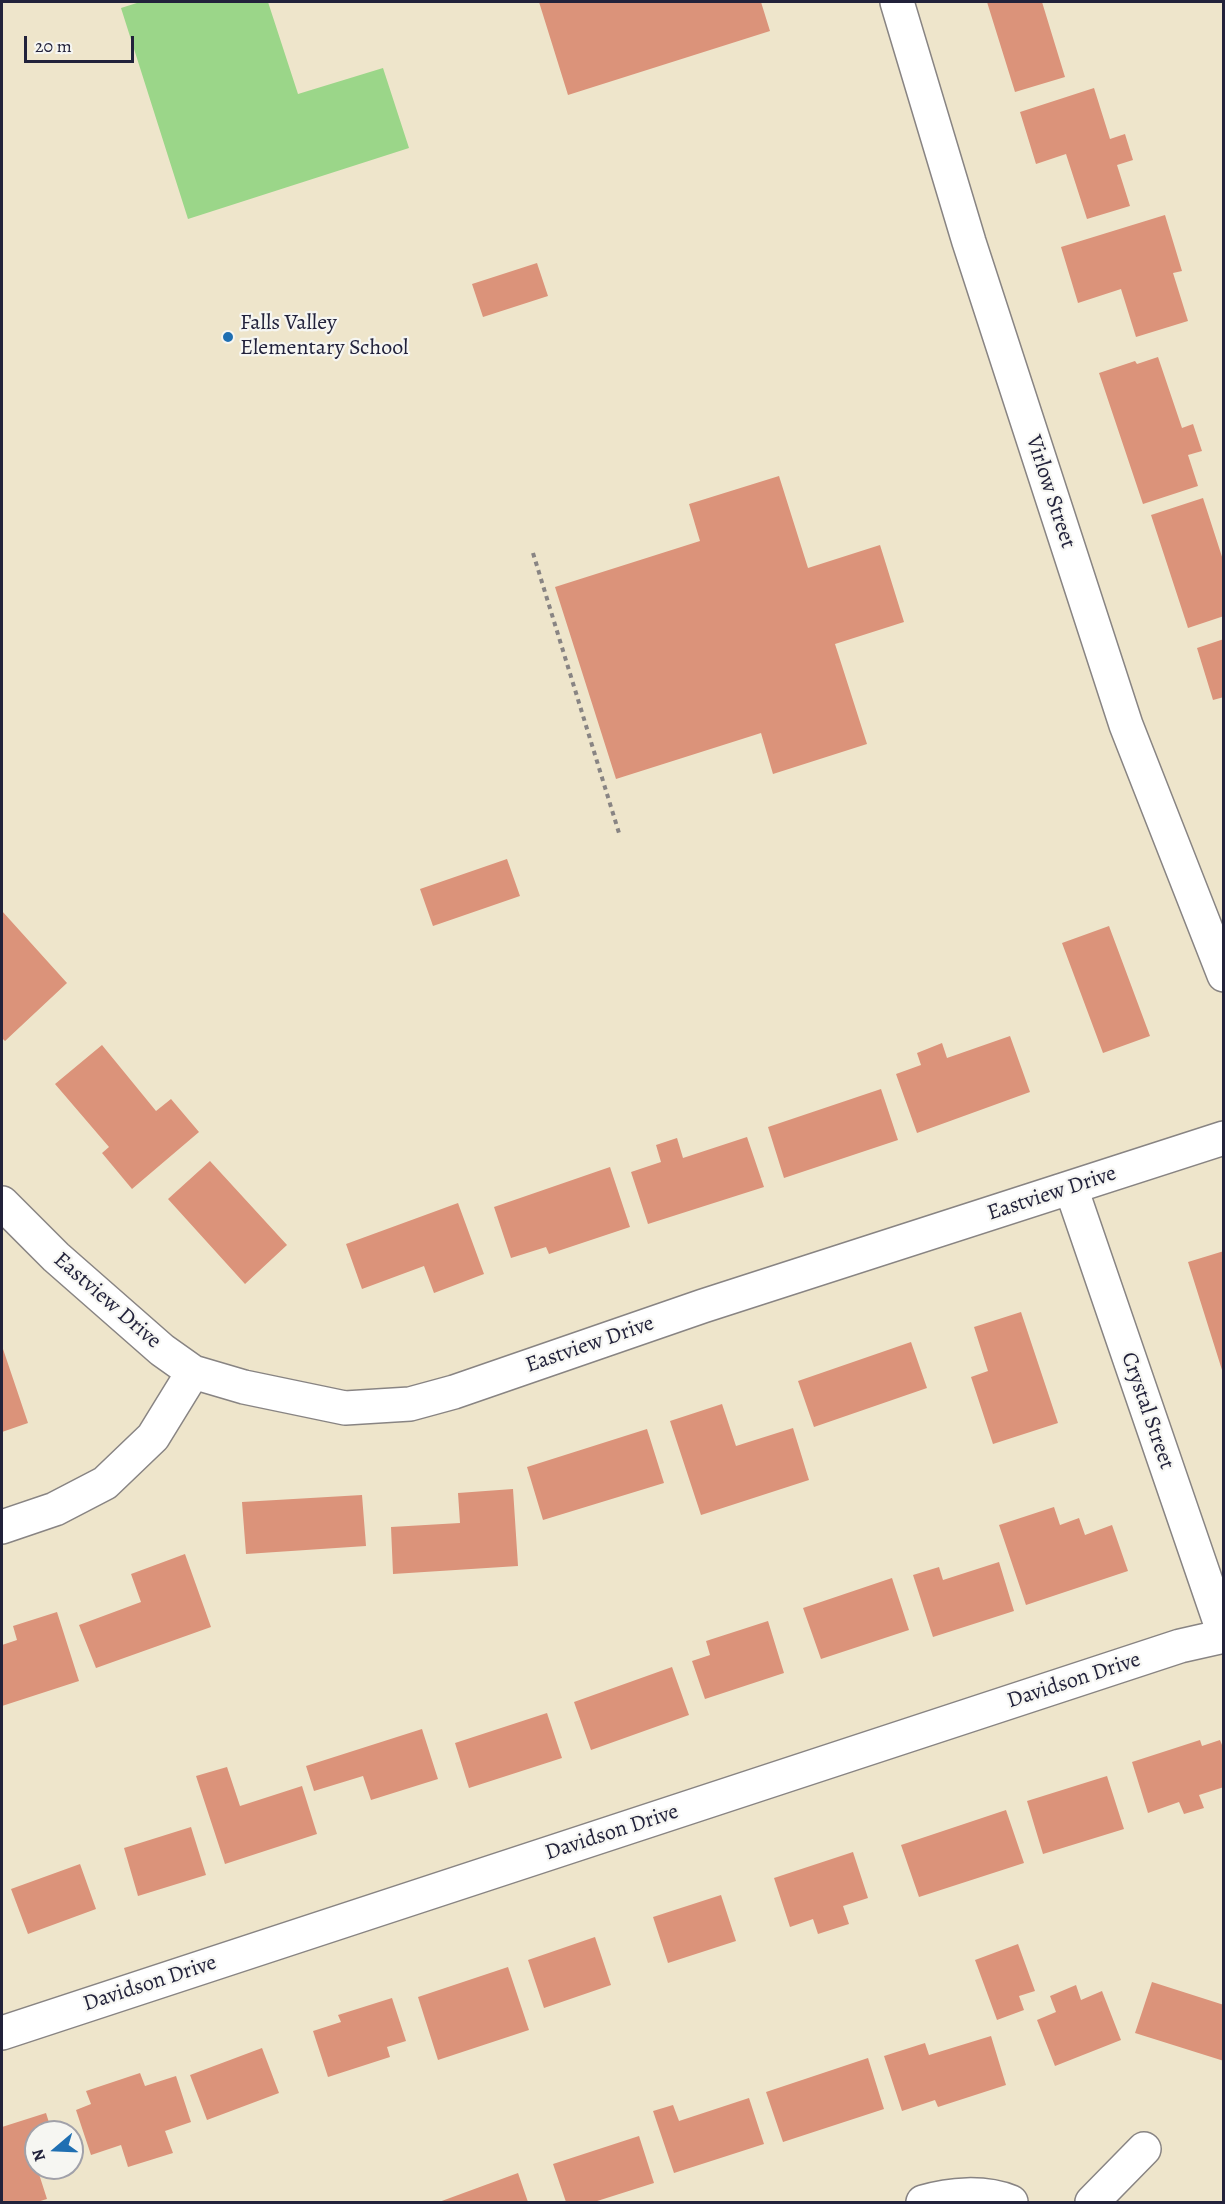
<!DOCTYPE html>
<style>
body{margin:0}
#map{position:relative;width:1225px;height:2204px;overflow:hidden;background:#eee5cb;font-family:Alegreya,serif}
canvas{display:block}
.frame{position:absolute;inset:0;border:3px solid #22223b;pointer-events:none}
.north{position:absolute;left:24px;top:2120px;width:60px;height:60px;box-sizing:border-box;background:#f6f6f2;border:2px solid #a1a1a9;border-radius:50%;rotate:251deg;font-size:16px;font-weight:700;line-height:24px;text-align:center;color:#22223b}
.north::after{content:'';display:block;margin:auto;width:21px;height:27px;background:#1f6fb2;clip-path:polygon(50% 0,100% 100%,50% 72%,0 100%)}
.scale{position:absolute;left:24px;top:36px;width:110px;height:27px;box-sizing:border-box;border:3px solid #22223b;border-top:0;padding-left:8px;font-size:18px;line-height:21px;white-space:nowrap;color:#22223b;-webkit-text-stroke:4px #f6f6f2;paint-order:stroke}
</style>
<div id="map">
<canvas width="1225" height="2204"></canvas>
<div class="frame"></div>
<div class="north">N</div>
<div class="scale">20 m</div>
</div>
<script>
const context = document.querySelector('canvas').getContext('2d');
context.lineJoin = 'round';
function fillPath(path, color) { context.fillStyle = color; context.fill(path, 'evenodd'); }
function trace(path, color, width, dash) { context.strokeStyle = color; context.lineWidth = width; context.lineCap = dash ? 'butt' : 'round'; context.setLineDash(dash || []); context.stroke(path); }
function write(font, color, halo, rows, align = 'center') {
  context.font = font + ' Alegreya,serif'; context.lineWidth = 4.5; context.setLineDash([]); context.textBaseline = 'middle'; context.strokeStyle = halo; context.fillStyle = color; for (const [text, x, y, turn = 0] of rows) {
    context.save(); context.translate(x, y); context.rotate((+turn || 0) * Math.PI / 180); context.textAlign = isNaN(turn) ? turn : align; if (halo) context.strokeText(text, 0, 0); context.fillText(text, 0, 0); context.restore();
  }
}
const green = new Path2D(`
 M140,2H193L194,3L268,2L298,94L383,68L409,148L188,219L121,8Z`);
const building = new Path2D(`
 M539,2H761L770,31L568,95Z
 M987,2H1042L1065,77L1015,92Z
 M1094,88L1110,139L1125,134L1133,160L1117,165L1130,206L1087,219L1066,154L1036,164L1020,112Z
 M1165,215L1182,271L1173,273L1188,321L1136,337L1121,289L1078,303L1061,247Z
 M537,263L548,296L483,317L472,284Z
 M1158,357L1182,428L1193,424L1202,451L1188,455L1198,486L1143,504L1099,373L1135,361L1137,364Z
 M779,476L808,568L880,545L904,622L835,644L867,744L773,774L761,733L616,779L555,587L700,541L689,504Z
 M1203,498L1224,563V616L1188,628L1151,515Z
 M1224,639V697L1213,700L1197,648Z
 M507,859L520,896L433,926L420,889Z
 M2,911L67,983L5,1041L2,1038Z
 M1109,926L1150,1036L1103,1053L1062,943Z
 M1010,1036L1030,1092L917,1133L896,1074L921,1065L917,1053L942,1043L947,1058Z
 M102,1045L156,1111L171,1099L199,1132L132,1189L102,1153L109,1147L55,1084Z
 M881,1089L898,1140L784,1178L768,1127Z
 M747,1137L764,1187L648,1224L631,1172L661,1162L656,1145L677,1138L683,1158Z
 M210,1161L287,1245L245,1284L168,1199Z
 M610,1167L630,1227L549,1254L546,1247L511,1258L494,1207Z
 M458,1203L484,1274L434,1293L424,1266L362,1289L346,1244Z
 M1224,1251V1370H1222L1188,1262Z
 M1021,1312L1058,1423L993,1444L971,1377L988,1371L974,1327Z
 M911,1342L927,1388L814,1427L798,1381Z
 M2,1346L28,1423L2,1432Z
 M722,1404L736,1446L793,1428L809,1480L701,1515L670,1421Z
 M647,1429L664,1483L543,1520L527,1467Z
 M513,1489L518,1566L393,1574L391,1527L460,1523L458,1493Z
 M362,1495L366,1546L246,1554L242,1502Z
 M1054,1507L1060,1525L1079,1518L1085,1535L1112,1525L1128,1571L1026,1605L999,1525Z
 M185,1554L211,1627L96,1668L79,1625L141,1602L131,1574Z
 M999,1562L1014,1611L933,1637L913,1575L939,1567L943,1580Z
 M892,1578L909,1630L821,1659L803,1608Z
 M57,1612L79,1681L2,1706V1645L17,1640L13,1626Z
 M768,1621L784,1673L705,1699L692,1661L710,1655L706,1641Z
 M672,1667L689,1715L591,1750L574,1702Z
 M547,1713L562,1758L469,1788L455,1743Z
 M422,1729L438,1779L371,1800L363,1776L314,1791L306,1766Z
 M1200,1740L1202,1746L1220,1740L1224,1750V1787L1199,1795L1204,1808L1184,1814L1179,1802L1148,1813L1132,1762Z
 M227,1767L240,1806L302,1786L317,1834L225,1864L196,1776Z
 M1107,1776L1124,1829L1043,1854L1027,1801Z
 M1006,1810L1024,1863L919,1897L901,1845Z
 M191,1827L206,1875L138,1896L124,1848Z
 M853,1852L868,1898L843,1906L849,1924L818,1934L813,1919L790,1927L774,1878Z
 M80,1864L96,1909L28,1934L11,1889Z
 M721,1895L736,1941L668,1963L653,1917Z
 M595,1937L611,1985L544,2008L528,1960Z
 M1018,1944L1035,1991L1019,1996L1024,2010L997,2020L975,1960Z
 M508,1967L529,2030L438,2060L418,1997Z
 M1152,1982L1224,2005V2061L1135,2033Z
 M1076,1985L1081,2000L1102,1991L1121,2040L1055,2066L1037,2020L1056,2012L1050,1996Z
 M392,1998L406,2041L387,2047L390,2057L328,2077L313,2031L341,2022L338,2015Z
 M991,2036L1006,2085L938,2107L935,2100L902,2111L884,2056L925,2043L929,2055Z
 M262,2048L279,2093L207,2120L190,2075Z
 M868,2058L884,2109L783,2142L766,2092Z
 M140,2073L145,2086L176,2076L191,2122L165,2131L173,2153L128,2167L121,2145L91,2155L76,2110L91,2104L86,2091Z
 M749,2098L764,2144L674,2173L653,2111L673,2105L679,2121Z
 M46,2113L52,2132H36V2168H56L39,2174L47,2199L37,2202H2V2127Z
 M639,2136L654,2183L594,2202H566L553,2164Z
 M518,2173L528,2202H439Z`);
const path = new Path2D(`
 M533,553L619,833`);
const minor = new Path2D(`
 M897,2L969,242L1126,725L1224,975
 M1071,1188L1224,1634
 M2,1203L56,1257L162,1350L193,1372L244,1387L345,1408L410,1404L454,1392L703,1306L1224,1138
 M2,1527L55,1509L105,1483L153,1437L193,1372
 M2,2033L1180,1646L1224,1636
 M923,2202C950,2194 984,2191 1011,2202
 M1092,2202L1144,2149`);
const markers = [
 [228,337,6,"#1f6fb2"]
];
const poiNames = [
 ["Falls Valley",240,324],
 ["Elementary School",240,349]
];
const streetNames = [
 ["Virlow Street",1050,492,72],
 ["Eastview Drive",1052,1194,-18],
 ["Eastview Drive",107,1301,41],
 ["Eastview Drive",590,1345,-19],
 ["Crystal Street",1147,1411,71],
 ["Davidson Drive",1074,1681,-18],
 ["Davidson Drive",612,1833,-18],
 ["Davidson Drive",150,1984,-18]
];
fillPath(green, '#9bd689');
fillPath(building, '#db937a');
trace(minor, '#888483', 36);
trace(path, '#888483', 4, [4.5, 4.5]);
trace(minor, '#fff', 33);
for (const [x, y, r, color] of markers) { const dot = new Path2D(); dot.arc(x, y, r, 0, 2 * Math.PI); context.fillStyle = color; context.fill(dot); trace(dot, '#f6f6f2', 2); }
write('22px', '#22223b', '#f6f6f2', poiNames, 'left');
write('22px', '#22223b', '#f6f6f2', streetNames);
</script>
